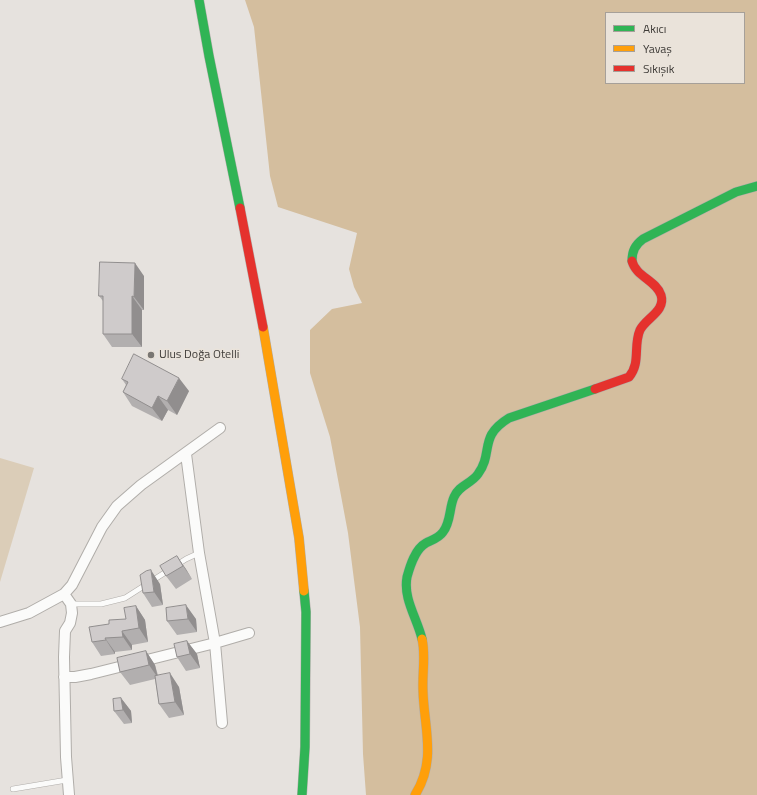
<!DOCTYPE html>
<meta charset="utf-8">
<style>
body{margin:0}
#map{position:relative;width:757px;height:795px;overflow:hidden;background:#e6e2de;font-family:"Titillium Web",sans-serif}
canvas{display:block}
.legend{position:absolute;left:605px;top:12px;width:140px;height:72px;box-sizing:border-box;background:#eae3da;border:1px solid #a6a099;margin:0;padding:5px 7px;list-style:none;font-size:12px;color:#3f3c38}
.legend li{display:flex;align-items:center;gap:8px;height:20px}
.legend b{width:20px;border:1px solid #a6a099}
</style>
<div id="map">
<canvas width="757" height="795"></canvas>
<ul class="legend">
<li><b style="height:5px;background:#30b455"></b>Akıcı</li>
<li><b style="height:5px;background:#ff9f0a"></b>Yavaş</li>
<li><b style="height:5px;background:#e5322d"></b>Sıkışık</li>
</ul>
</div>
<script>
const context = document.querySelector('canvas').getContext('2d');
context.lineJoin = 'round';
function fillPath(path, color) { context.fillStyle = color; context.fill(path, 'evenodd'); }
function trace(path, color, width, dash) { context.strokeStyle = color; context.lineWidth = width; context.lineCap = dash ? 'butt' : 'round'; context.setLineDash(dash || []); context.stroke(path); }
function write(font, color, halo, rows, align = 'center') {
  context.font = font + ' "Titillium Web",sans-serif'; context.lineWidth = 3; context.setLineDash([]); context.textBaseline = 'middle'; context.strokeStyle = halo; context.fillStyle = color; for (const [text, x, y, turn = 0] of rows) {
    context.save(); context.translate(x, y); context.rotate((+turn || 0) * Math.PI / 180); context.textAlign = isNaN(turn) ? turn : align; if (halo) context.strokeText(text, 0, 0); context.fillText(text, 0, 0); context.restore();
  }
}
const green = new Path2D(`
 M0,458L34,468L0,582Z`);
const forest = new Path2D(`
 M245,0H757V795H366L363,754L360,627L348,533L330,437L310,373V330L332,309L362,303L354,287L349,269L357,233L278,207L270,176L254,27ZM606,13H744V83H606Z`);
const lane = new Path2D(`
 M175,566L186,559L199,553
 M71,604H101L125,598L169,570
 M13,789L67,780`);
const street = new Path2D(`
 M186,454L199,553L215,643L222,723
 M64,594L71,604L72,613L70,623L65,631L64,657L66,757L69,795
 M0,622L29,613L64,594L72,585L102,527L117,506L141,485L220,428
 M64,677H75L91,674L215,643L249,633`);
const fast = new Path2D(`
 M199,0L209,56L240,208
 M632,261C632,251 635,245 643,239L736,192L757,186
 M422,639C417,618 403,599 407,577C410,566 415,549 426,543C432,540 439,538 443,532C451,522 449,508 454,497C459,485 471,484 478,474C494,452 478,437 509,418L595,389
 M302,795L305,747L306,612L304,591`);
const slow = new Path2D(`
 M263,327L299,538L304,591
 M415,795C437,760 424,728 423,691C422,673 426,655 422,639`);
const jam = new Path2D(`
 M240,208L263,327
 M595,389L629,377C641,363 633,346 640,330C646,318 666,311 661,295C656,280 636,277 632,261`);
const wall = new Path2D(`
 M144,276V310H142V347H112L103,334V301L99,296Z
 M122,379L189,391L177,415L168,410L162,421L132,406L123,392L126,385Z
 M177,556L192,579L176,589L166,576Z
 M160,584L163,605L152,607L143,593Z
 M136,606L145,620L148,642L132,645V650L115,652V654L101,656L92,642L109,624L126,619Z
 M166,608L196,619L197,632L177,635L167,621Z
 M187,641L197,654L200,668L186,671L177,657Z
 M146,651L155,665L158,675L179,687L184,715L169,718L159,704L155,679L130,685L120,672Z
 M121,698L131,711L132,723L124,724L114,711Z`);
const shadedWall = new Path2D(`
 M135,263L144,276V310L134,297Z
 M132,296L142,310V347L132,334Z
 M179,378L189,391L177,415L167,401Z
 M158,396L168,410L162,421L152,408Z
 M177,556L186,569L192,579L183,566Z
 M151,570L160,584L163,605L154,592Z
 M186,605L196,619L197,632L188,619Z
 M136,606L145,620L148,642L139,628Z
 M122,631L132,645V650L123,637Z
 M105,638L115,652V654L106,640Z
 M187,641L197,654L200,668L190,654Z
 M146,651L155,665L158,678L149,665Z
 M170,673L179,687L184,715L175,702Z
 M121,698L131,711L132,723L123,710Z`);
const building = new Path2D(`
 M100,262L135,263L134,297L132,296V334H103V296H99Z
 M134,354L179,378L167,401L158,396L152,408L123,392L128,382L122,379Z
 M177,556L183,566L166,576L160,566Z
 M151,570L154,592L143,593L140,575L146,571Z
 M186,605L188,619L167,621L166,608Z
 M136,606L139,628L122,631L123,637L105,638L106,640L92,642L89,627L109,624V620L126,619L124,608Z
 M187,641L190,654L177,657L174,644Z
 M146,651L149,665L120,672L117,658Z
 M170,673L175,702L159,704L155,676Z
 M121,698L123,710L114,711L113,699Z`);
const markers = [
 [151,355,4,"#797672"]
];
const poiNames = [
 ["Ulus Doğa Otelli",159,355]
];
fillPath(green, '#dbcdb8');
fillPath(forest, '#d4be9e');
trace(lane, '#b0ada9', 6);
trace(street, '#b0ada9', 12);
trace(fast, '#b0ada9', 10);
trace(slow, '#b0ada9', 10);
trace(jam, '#b0ada9', 10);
trace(lane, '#fbfbfa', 5);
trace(street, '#fbfbfa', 10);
trace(fast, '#30b455', 9);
trace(slow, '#ff9f0a', 9);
trace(jam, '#e5322d', 9);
fillPath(wall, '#b2afaf');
fillPath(shadedWall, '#918e8e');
fillPath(building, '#cfcbcb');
trace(building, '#918e8e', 1);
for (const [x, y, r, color] of markers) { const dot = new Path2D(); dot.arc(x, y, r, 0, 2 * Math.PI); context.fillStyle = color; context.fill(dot); trace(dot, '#eae3da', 1.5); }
write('12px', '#3f3c38', '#eae3da', poiNames, 'left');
</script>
